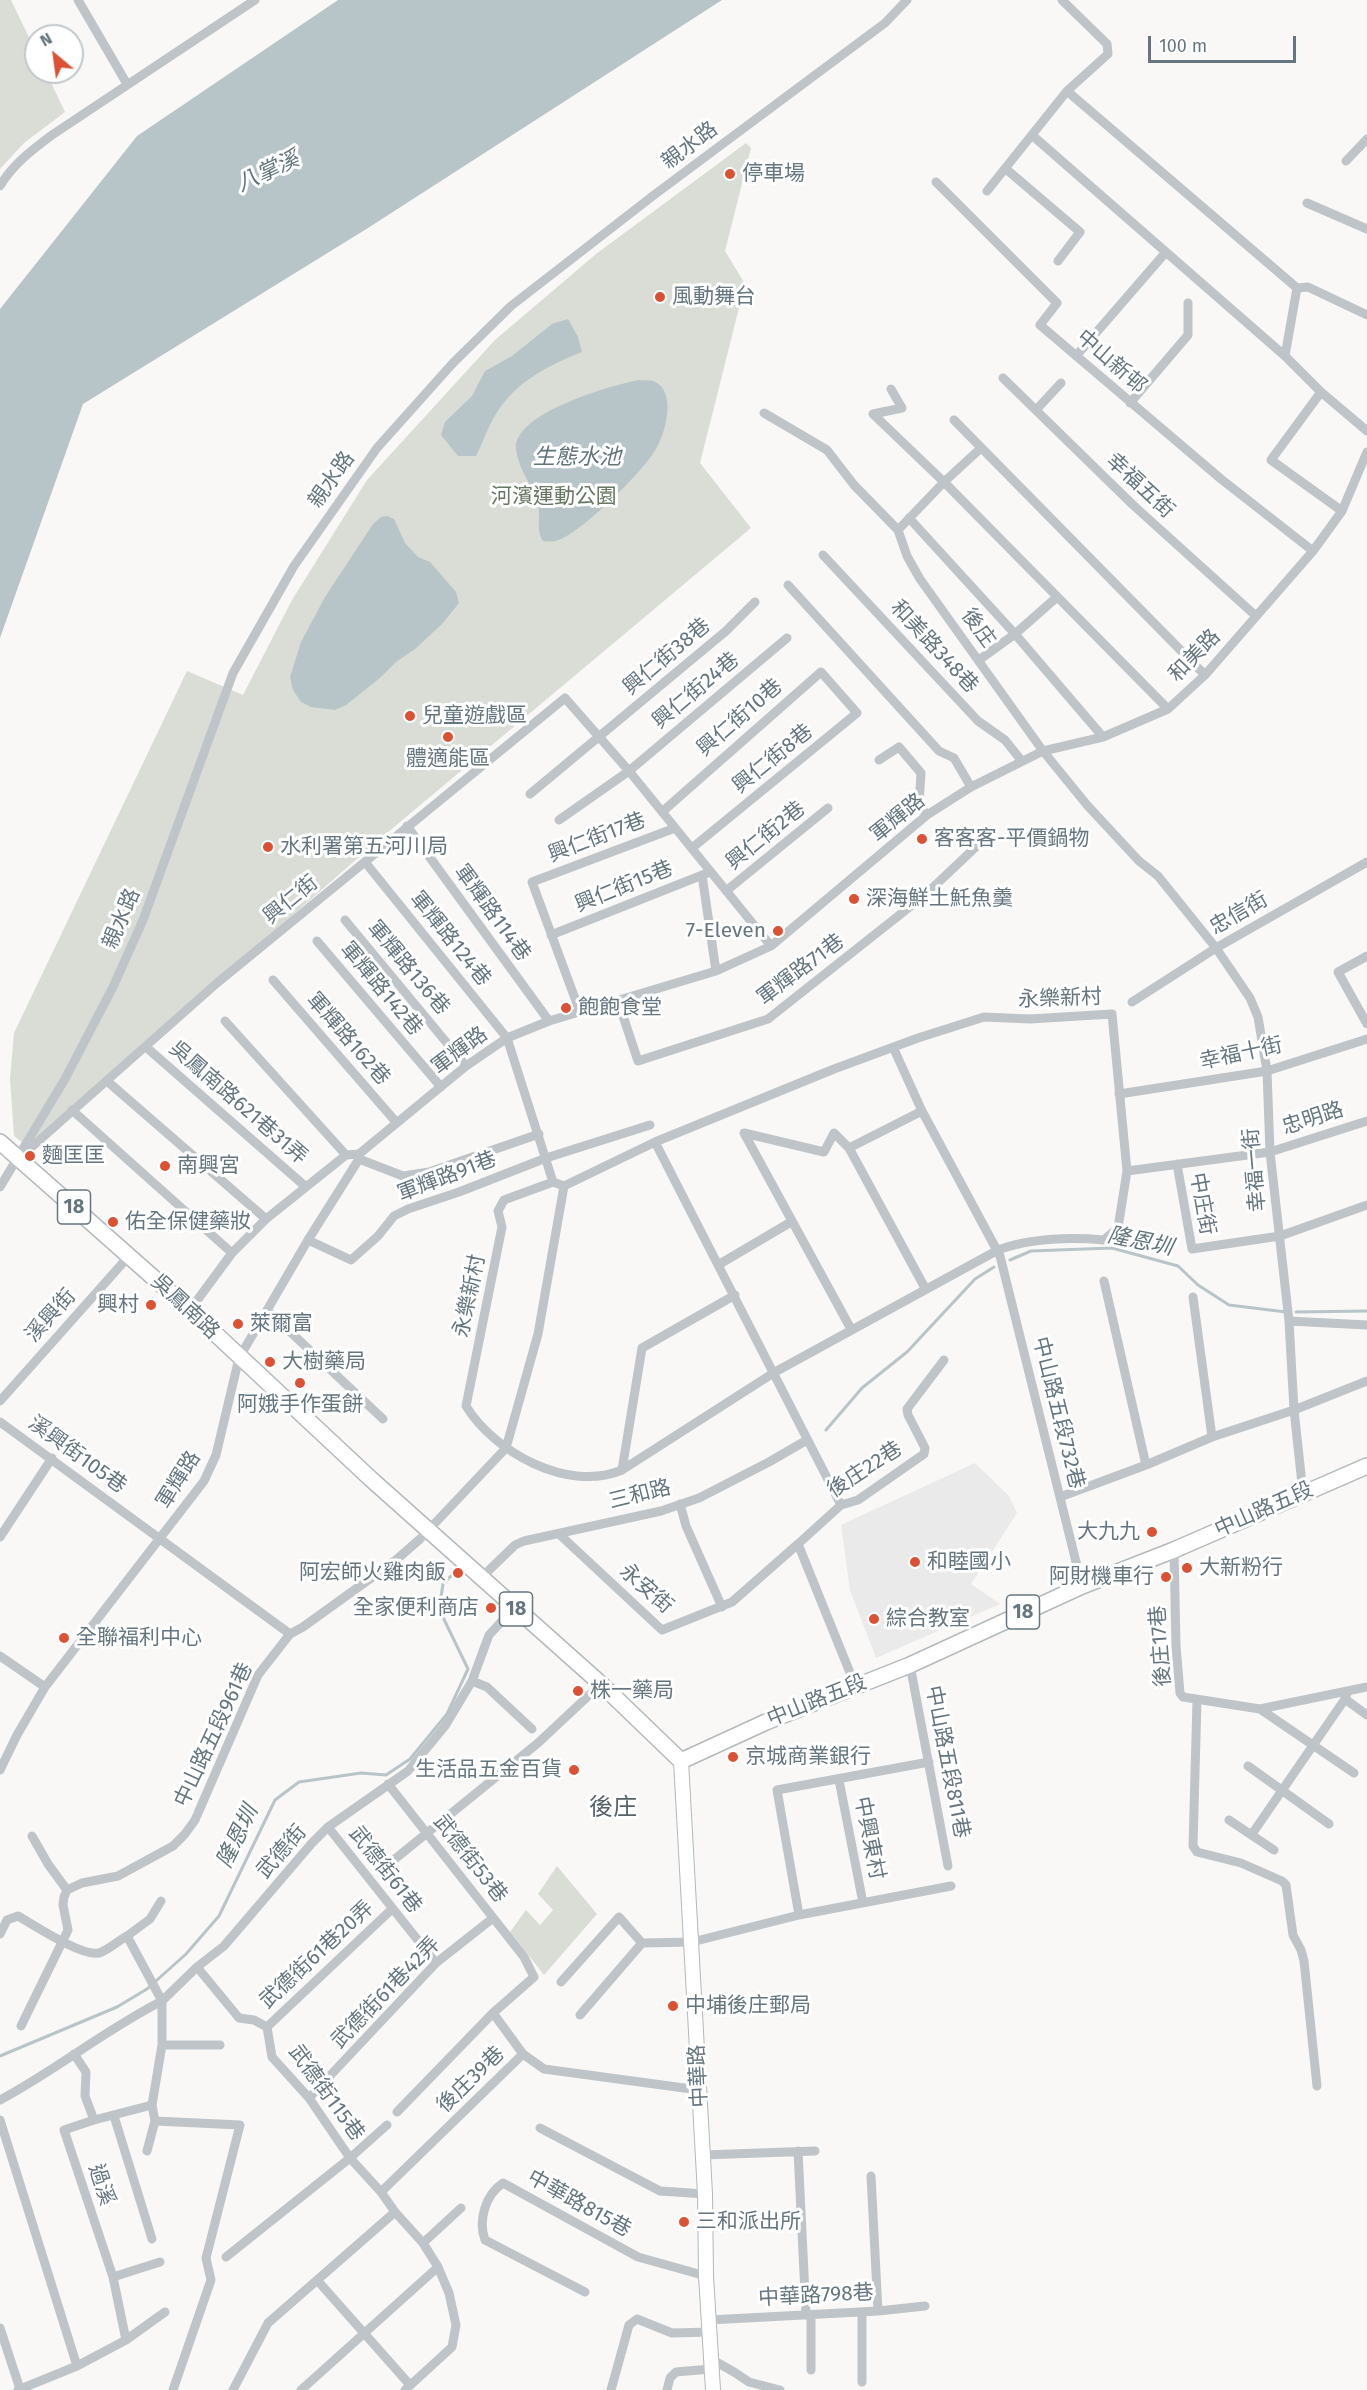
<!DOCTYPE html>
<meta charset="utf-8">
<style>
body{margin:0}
#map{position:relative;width:1367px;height:2390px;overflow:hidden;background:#f9f8f6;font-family:"Fira Sans",sans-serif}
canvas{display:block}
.north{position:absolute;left:24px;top:24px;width:60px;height:60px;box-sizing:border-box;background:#fff;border:2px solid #c1c8cc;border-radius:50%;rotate:331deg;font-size:16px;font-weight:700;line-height:24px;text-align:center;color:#657680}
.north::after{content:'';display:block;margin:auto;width:21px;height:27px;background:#dc5133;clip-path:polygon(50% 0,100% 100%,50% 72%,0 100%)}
.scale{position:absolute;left:1148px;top:36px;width:148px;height:27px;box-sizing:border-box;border:3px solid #657680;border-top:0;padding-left:8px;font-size:18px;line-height:21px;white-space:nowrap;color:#657680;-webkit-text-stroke:4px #fff;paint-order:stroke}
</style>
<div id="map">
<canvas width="1367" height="2390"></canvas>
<div class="north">N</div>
<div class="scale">100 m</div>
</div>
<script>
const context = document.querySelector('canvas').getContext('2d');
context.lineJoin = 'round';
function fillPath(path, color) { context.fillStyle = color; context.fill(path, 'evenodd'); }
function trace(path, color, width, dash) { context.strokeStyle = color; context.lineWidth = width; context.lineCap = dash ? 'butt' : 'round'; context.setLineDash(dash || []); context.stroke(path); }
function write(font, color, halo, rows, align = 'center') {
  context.font = font + ' "Fira Sans","Noto Sans TC",sans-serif'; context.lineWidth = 6; context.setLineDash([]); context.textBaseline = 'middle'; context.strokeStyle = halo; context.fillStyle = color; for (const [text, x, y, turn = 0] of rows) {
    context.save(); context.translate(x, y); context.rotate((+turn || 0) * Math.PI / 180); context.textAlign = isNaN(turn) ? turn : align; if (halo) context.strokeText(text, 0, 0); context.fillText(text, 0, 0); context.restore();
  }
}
const built = new Path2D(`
 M975,1463L1009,1496L1017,1513L971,1584L1000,1604L876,1658L850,1590L841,1525Z`);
const green = new Path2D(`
 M0,0H11L36,52V72H46L65,112L24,143L0,169Z
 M746,143L751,148L725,251L745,284L700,463L751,528L375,843L28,1147L14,1136L10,1079L14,1033L187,671L243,695L292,600L367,480L495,340L596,254Z
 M557,1866L597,1914L544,1975L510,1932L526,1910L540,1925L553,1910L538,1894Z`);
const water = new Path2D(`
 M338,0H722L368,228L83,404L0,638V309L137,136Z
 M568,319L578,337L582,352C549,365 515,382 496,414C488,427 483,442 476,456H458L441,435L445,422L472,396L485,371L512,356L552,324Z
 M639,380C643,381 649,380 653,381C677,390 666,431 657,447C645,470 585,529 561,539C555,542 550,542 543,541C535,529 542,514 537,501C531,485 518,467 516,449C513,413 612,385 639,380Z
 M387,516L394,519L405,543L418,557L430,562L456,592L459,603L442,624L415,649L396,662L380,678L346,705L335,710L311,707L301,702L293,690L290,677L301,642L325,597L373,524L381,517Z`);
const stream = new Path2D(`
 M1010,1260L1031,1251L1112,1248L1178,1266L1198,1285L1229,1305L1286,1312
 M1296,1312L1367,1311
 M826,1430L862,1388L907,1352L975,1279L994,1267
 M0,2056L117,2007L147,1989L186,1954L219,1916L275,1800L299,1782L361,1773L386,1775L410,1759L447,1714L468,1669L439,1609L443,1584L457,1570`);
const street = new Path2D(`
 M78,0L127,84
 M1067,91L1297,288L1308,287L1367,315
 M1033,136L1285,356L1321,392L1367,431
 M1346,161L1367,139
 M1006,169L1080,232L1058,261
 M936,182L1057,303L1040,325L1221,479L1313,551
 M0,186C13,164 32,150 52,135L255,0
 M987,191L1067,91L1108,54L1107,44L1062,0
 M1307,203L1367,229
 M1076,356L1166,252
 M1285,356L1297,288
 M1003,378L1133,505L1256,616
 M891,389L902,408L873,414L944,482L1168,709
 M1321,392L1271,460L1342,511
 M1130,403L1188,335V303
 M1036,410L1061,383
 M764,413L827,450L854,485L898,530L907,556L920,579L1043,751L1087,805L1139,861L1158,876L1216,948L1250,998L1258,1017L1267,1071L1270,1152L1289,1321L1294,1410L1303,1493
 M954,420L1205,675
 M909,518L1015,634L1103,737
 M898,530L944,482L981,448
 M823,555L978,721L1005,740L1021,760
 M788,585L939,751L954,758L971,787
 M979,660L1015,634L1057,597
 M879,760L899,747L921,773L919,805L927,815
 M530,794L726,631L755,602
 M662,812L821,672L857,713L692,848
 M559,820L629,771L787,638
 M407,826L549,1021
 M365,862L507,1038L553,1182
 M702,875L716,971
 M726,891L828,808
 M345,920L466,1066
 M551,935L710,872
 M317,941L441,1087
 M1367,956L1338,972L1367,1024
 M273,980L396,1122
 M618,1001L638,1061L768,1019L926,894L980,843
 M1132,1002L1216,948L1367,862
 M580,1012L532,882L675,828
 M225,1021L346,1155
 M146,1047L306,1187
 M893,1047L922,1111L1000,1256L1082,1586
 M107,1081L266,1219
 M1119,1094L1267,1071L1367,1039
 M72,1110L232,1253
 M655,1142L841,1505
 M849,1148L925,1288
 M25,1153L217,983L565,698L629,771L771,946
 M359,1159L403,1176L429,1172L539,1134
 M1177,1164L1192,1249L1280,1236L1367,1205
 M1127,1171L1118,1228L1104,1240C1069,1237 1032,1238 998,1250L775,1372L622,1470C568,1493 494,1452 466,1406L502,1227L498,1211L504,1200L553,1182L564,1186L655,1142L834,1069L918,1038L984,1017L1030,1019L1112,1014L1127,1171L1270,1152L1367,1121
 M0,1187L65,1079L113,987L143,920L233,673L294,566L377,448L453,363L511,306L560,268L654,195L885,23L907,0
 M308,1240L351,1260L378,1236L394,1216L408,1209L459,1192L546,1158L650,1125
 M718,1265L791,1222
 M1104,1281L1146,1465
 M1193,1297L1212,1437
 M190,1310L232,1253L266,1219L346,1155L359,1154
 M268,1311L383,1419
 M1289,1321L1367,1325
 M851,1329L744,1133L824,1152L834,1133L849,1148L922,1111
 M0,1401L129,1256
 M0,1422L290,1634
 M622,1470L642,1348L735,1295
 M1060,1497L1146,1465L1212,1437L1294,1410L1367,1381
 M680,1504L686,1526L722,1607
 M559,1534L662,1630L732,1602L798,1544
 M0,1537L52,1458
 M1174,1550L1176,1646L1180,1693L1183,1697L1260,1709L1367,1687
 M482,1577L515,1545L524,1541L661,1511L699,1498L769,1462L807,1440
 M0,1656L45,1687
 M910,1665L948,1866
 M472,1681L487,1687L532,1729
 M855,1685L798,1544L841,1505L858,1500L924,1454L925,1448L908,1415L907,1409L944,1360
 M1345,1699L1367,1715
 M1197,1700L1193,1846L1197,1852L1241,1863L1282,1881L1286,1885L1293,1935L1301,1950L1304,1961L1317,2086
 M1260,1709L1354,1773
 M1248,1766L1329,1824
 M0,1770L17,1735L45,1687L204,1481L216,1455L239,1358L308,1240L359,1159V1154L466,1066L507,1038L549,1021L716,971L771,946L927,815L971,787L1043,751L1103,737L1168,709L1205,675L1313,551L1342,511L1367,452
 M839,1780L863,1903
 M388,1784L524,1957L534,1977L493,2013L523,2054
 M1229,1820L1274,1850
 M328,1827L436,1963
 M1252,1834L1345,1699L1348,1691
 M32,1836L48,1864L67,1890
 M390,1863L538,1743L601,1684
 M799,1915L777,1790L929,1762
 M0,1934L7,1920L18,1916C34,1925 82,1957 99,1953C108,1950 118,1941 127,1936L162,2001C105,2030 56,2070 0,2100
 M127,1936L150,1919L161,1901
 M197,1967L239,2018L254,2020L267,2027L272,2057L309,2098L350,2158L381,2192
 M561,1982L619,1917L642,1943L692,1942L799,1915L951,1886
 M580,2015L642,1943
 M21,2026L68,1930L63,1905L64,1897L67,1890L82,1883L118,1876L173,1846L185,1834L195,1820L258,1675L290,1634L303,1627L396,1560L420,1539L506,1448L538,1334L564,1186
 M267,2027L392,1909
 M162,2045H220
 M74,2054L86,2072L85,2096L94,2120
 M309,2098L436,1963L493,1918
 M397,2112L493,2013
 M114,2116L152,2239
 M0,2120L77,2366
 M155,2121L240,2125L206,2258L211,2280L173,2390
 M540,2128L660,2191L705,2194
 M147,2151L155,2121L152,2105L162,2045V2001L197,1967L224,1946L312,1843L328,1827L408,1771L445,1726L472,1681L489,1635L515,1607
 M798,2151L806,2314
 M703,2155L815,2151
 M871,2176L878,2311
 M461,2208L423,2243L395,2212L381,2192L523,2054L544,2069L699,2090
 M226,2257L350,2158L387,2125
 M113,2277L160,2262
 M317,2280L410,2385
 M585,2292L485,2240C478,2221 485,2195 503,2183L638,2257L706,2276
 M862,2312V2382
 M811,2315V2370
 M709,2320L878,2311L925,2306
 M0,2328L20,2389
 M126,2340L113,2277L64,2130L94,2120L152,2105
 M711,2359L734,2372L749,2382L780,2390
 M18,2390L77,2366L126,2340L165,2312
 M233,2390L268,2323L395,2212
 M301,2390L438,2267
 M405,2390L452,2347L456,2325L449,2293L438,2267L423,2243
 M611,2390L629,2325L637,2319L672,2333L710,2332
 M667,2390L670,2378L676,2372L711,2369`);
const secondary = new Path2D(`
 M681,1761L705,2194L706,2276L713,2390`);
const primary = new Path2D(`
 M0,1142L190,1310L372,1480L601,1684L681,1761L766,1722L910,1665L1082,1586L1174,1550L1367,1466`);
const markers = [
 [730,174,6,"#dc5133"],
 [660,297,6,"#dc5133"],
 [410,716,6,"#dc5133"],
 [448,737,6,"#dc5133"],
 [922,839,6,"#dc5133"],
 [268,847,6,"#dc5133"],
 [854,899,6,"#dc5133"],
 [778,931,6,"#dc5133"],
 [566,1008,6,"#dc5133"],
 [30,1156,6,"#dc5133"],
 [165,1166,6,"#dc5133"],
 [113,1222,6,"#dc5133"],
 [151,1305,6,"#dc5133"],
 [238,1324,6,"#dc5133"],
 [270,1362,6,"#dc5133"],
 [300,1383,6,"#dc5133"],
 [1152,1532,6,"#dc5133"],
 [915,1562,6,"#dc5133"],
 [1187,1568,6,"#dc5133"],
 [458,1573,6,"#dc5133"],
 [1166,1577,6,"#dc5133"],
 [491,1608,6,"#dc5133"],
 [874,1619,6,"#dc5133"],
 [64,1638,6,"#dc5133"],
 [578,1691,6,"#dc5133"],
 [733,1757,6,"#dc5133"],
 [574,1770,6,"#dc5133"],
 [673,2006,6,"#dc5133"],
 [684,2222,6,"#dc5133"]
];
const shields = [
 [74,1207,33],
 [516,1609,33],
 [1023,1612,33]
];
const shieldNames = [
 ["18",74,1207],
 ["18",516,1609],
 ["18",1023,1612]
];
const streetNames = [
 ["親水路",690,146,-37],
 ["中山新邨",1111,362,41],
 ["親水路",332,480,-55],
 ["幸福五街",1140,486,43],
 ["後庄",978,628,54],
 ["和美路348巷",934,647,47],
 ["和美路",1195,656,-46],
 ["興仁街38巷",667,657,-40],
 ["興仁街24巷",696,691,-40],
 ["興仁街10巷",740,718,-41],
 ["興仁街8巷",773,759,-39],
 ["軍輝路",898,818,-39],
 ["興仁街2巷",766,836,-39],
 ["興仁街17巷",597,838,-21],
 ["興仁街15巷",624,887,-22],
 ["興仁街",291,900,-39],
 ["軍輝路114巷",492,913,54],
 ["忠信街",1239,914,-30],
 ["親水路",122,919,-67],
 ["軍輝路124巷",450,939,51],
 ["軍輝路136巷",408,968,50],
 ["軍輝路71巷",801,970,-37],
 ["軍輝路142巷",381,989,50],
 ["永樂新村",1060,999,-2],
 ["軍輝路162巷",348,1039,49],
 ["軍輝路",460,1051,-37],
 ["幸福十街",1241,1054,-12],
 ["吳鳳南路621巷31弄",238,1103,41],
 ["忠明路",1313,1119,-18],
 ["幸福一街",1255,1170,-95],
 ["軍輝路91巷",447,1177,-21],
 ["中庄街",1202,1204,80],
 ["永樂新村",470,1296,-78],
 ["吳鳳南路",185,1307,43],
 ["溪興街",51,1316,-48],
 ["中山路五段732巷",1058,1413,76],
 ["溪興街105巷",77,1455,36],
 ["後庄22巷",865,1470,-33],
 ["軍輝路",179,1480,-58],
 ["三和路",640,1495,-14],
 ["中山路五段",1264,1510,-24],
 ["永安街",646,1589,41],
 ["後庄17巷",1161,1646,-94],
 ["中山路五段",817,1701,-22],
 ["中山路五段961巷",214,1735,-65],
 ["中山路五段811巷",947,1762,79],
 ["中興東村",869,1838,79],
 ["武德街",282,1852,-49],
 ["武德街53巷",470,1859,52],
 ["武德街61巷",385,1870,52],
 ["武德街61巷20弄",317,1955,-43],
 ["武德街61巷42弄",386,1993,-46],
 ["中華路",699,2076,-93],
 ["後庄39巷",471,2080,-44],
 ["武德街115巷",326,2093,54],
 ["過溪",101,2185,72],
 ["中華路815巷",579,2204,29],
 ["中華路798巷",816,2296,-3]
];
const poiNames = [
 ["停車場",742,174],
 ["風動舞台",672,297],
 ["兒童遊戲區",422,716],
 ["體適能區",448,759,"center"],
 ["客客客-平價鍋物",934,839],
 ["水利署第五河川局",280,847],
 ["深海鮮土魠魚羹",866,899],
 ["7-Eleven",766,931,"right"],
 ["飽飽食堂",578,1008],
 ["麵匡匡",42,1156],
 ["南興宮",177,1166],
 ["佑全保健藥妝",125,1222],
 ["興村",139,1305,"right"],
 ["萊爾富",250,1324],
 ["大樹藥局",282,1362],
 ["阿娥手作蛋餅",300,1405,"center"],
 ["大九九",1140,1532,"right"],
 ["和睦國小",927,1562],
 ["大新粉行",1199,1568],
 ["阿宏師火雞肉飯",446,1573,"right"],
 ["阿財機車行",1154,1577,"right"],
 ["全家便利商店",479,1608,"right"],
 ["綜合教室",886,1619],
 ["全聯福利中心",76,1638],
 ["株一藥局",590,1691],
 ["京城商業銀行",745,1757],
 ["生活品五金百貨",562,1770,"right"],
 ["中埔後庄郵局",685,2006],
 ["三和派出所",696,2222]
];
const parkNames = [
 ["河濱運動公園",554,497]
];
const waterNames = [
 ["八掌溪",268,172,-25],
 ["生態水池",577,458],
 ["隆恩圳",1140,1242,12],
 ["隆恩圳",238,1837,-64]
];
const quarterNames = [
 ["後庄",613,1808]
];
fillPath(built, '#e9eae9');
fillPath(green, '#d9ddd5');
fillPath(water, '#b8c5c8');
trace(stream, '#b8c5c8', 3);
trace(secondary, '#b2b8bc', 16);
trace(primary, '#b3b9bc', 18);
trace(street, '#bfc4c8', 9);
trace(secondary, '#fff', 14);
trace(primary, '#fff', 15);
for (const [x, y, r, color] of markers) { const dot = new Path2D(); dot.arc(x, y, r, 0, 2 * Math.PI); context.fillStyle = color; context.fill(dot); trace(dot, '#fff', 2); }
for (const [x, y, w] of shields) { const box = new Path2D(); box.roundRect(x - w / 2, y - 17, w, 34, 4.5); context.fillStyle = '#fff'; context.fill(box); trace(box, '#657680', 1.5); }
write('bold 20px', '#657680', null, shieldNames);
write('21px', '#657680', '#fff', streetNames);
write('21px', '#657680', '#fff', poiNames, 'left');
write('21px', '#687863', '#fff', parkNames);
write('italic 22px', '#60747a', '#fff', waterNames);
write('24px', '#56636b', '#fff', quarterNames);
</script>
